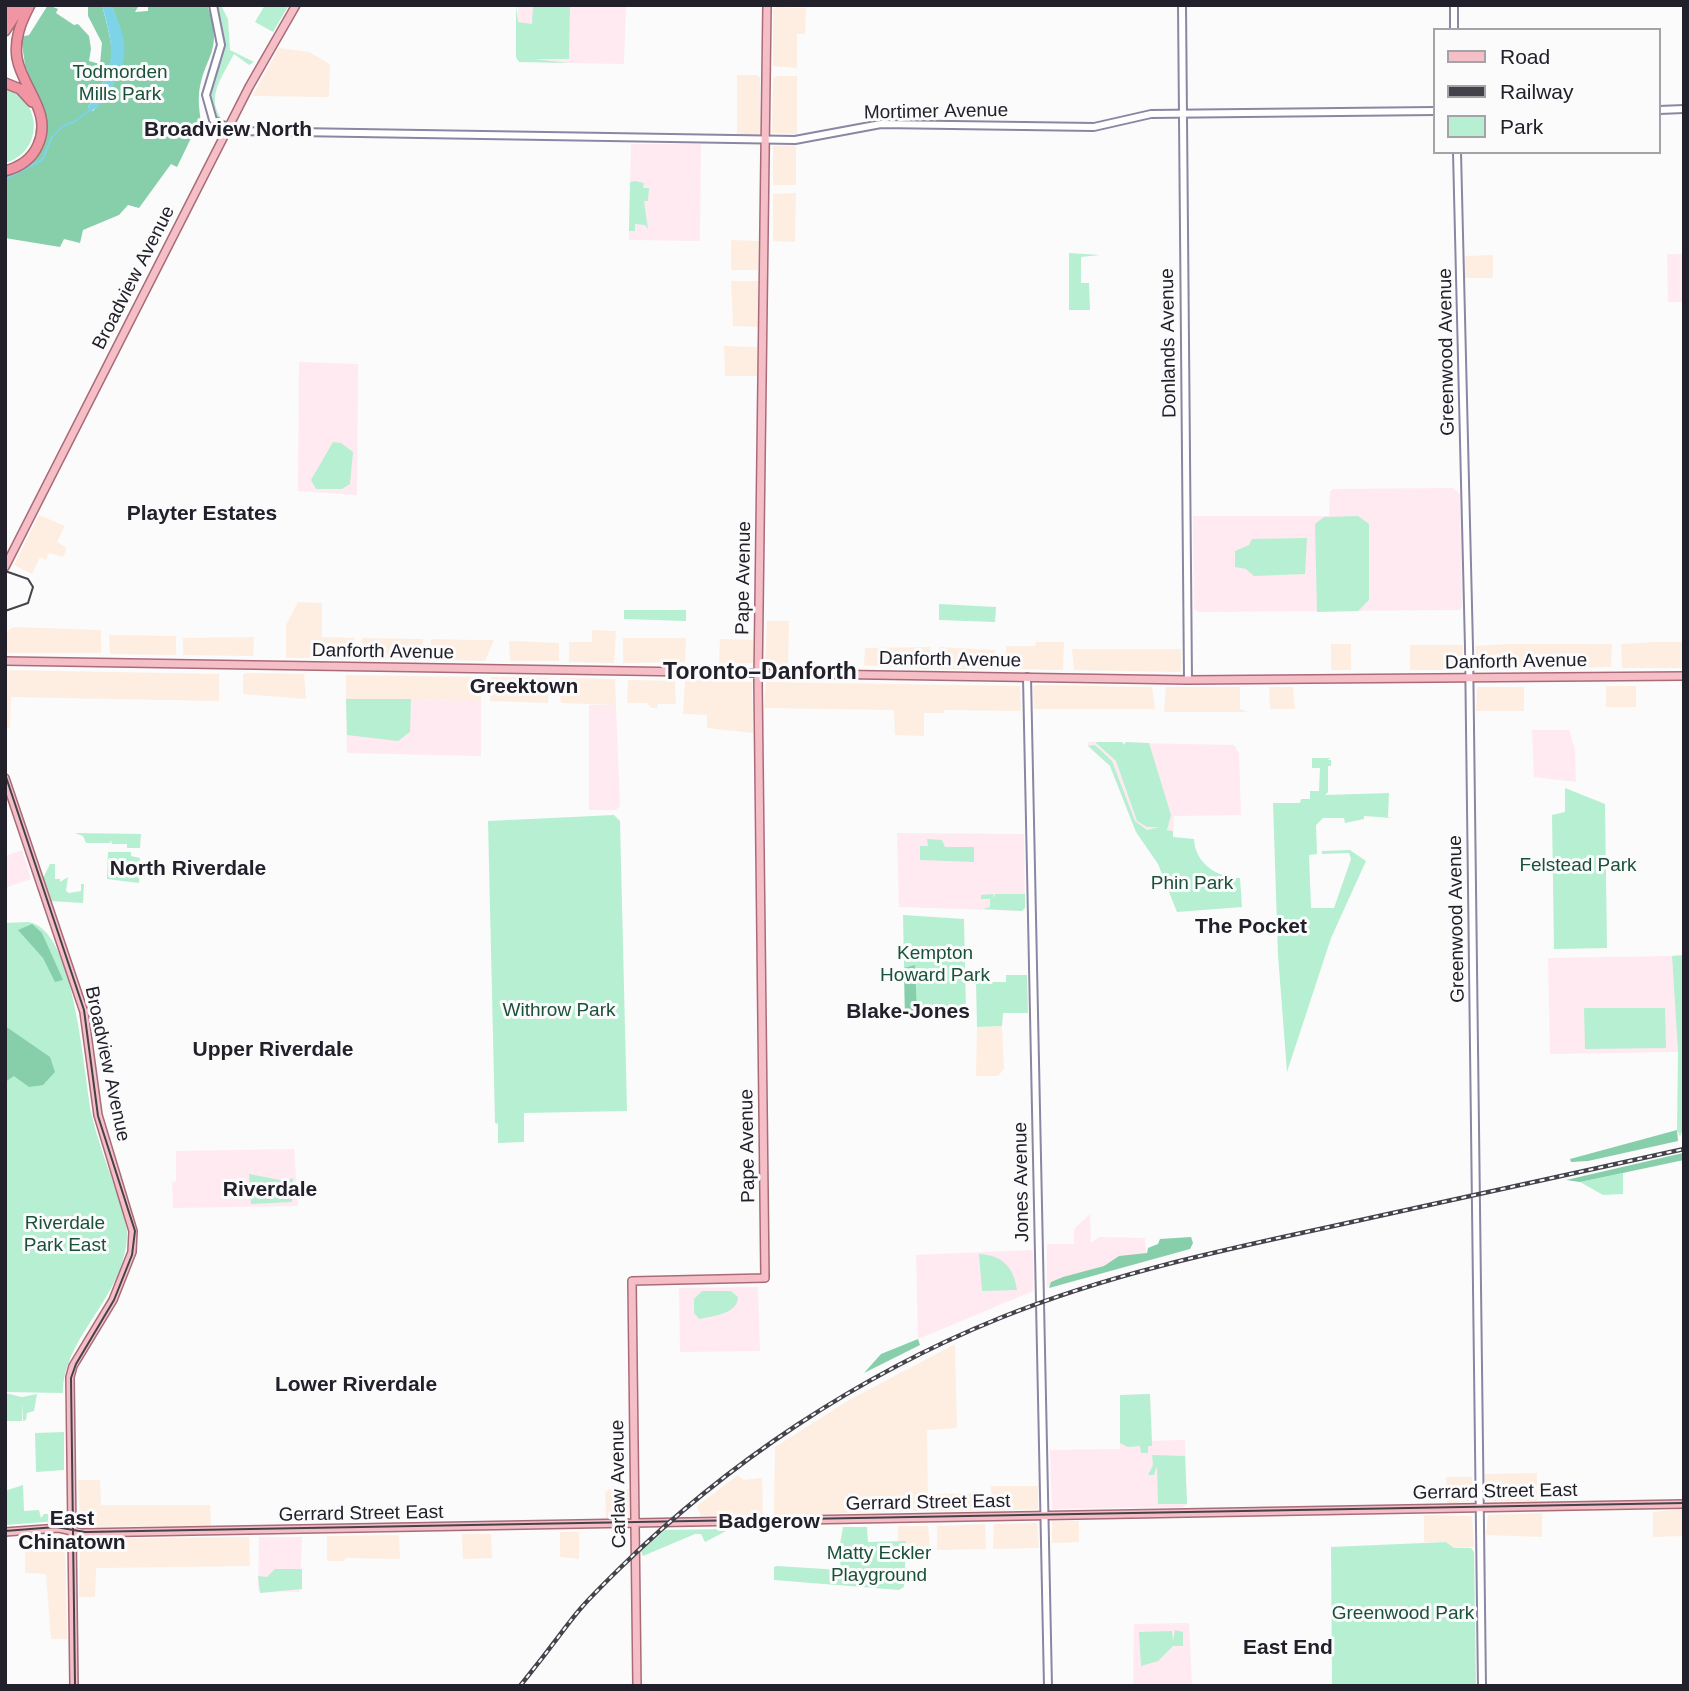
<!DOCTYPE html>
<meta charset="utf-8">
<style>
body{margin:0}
#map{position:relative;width:1689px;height:1691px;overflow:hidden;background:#fbfbfb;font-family:Arial,sans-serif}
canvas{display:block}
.frame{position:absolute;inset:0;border:7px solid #22202b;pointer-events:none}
.legend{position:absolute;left:1433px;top:28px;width:228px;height:126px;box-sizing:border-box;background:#fbfbfb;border:2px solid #a4a3a8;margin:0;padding:9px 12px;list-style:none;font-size:21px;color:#22202b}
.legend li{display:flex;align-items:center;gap:14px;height:35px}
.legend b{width:35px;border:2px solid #a4a3a8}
</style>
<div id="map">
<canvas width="1689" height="1691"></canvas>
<div class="frame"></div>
<ul class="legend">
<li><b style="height:9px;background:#f6bfc7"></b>Road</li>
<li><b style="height:9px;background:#44424b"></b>Railway</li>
<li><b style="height:19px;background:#b7efd2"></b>Park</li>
</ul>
</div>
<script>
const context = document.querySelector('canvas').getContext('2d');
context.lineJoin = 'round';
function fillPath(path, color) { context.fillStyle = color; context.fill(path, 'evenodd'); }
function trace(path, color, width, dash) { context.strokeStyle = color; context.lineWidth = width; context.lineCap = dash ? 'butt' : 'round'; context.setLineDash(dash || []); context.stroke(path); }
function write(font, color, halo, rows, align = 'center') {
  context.font = font + ' Arial,sans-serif'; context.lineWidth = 6; context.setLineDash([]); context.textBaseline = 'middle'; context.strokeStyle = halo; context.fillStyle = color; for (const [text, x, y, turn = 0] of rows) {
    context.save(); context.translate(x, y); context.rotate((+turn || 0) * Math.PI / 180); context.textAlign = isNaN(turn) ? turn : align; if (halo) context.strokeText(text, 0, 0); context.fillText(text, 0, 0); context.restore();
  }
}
const commercial = new Path2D(`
 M776,7L806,8L805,34H797V68L773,66V10Z
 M279,48L309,52L330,64L329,97L252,96Z
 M737,75H757L760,78V133L757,135H737Z
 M776,76H797V134L772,133L773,78Z
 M796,145V185H773V146Z
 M796,193L795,242L773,241V194Z
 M731,240L759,241L758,270H731Z
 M1493,255V278H1465V256Z
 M731,281H758V327L733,326Z
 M724,346L757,347V376H725Z
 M39,515L65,526L57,542L67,548L63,557L49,553L46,560L40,557L32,574L14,565Z
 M298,602L322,603V637L355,638L354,658H286V625Z
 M767,621H789L788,665H765Z
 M13,627L101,630V653H5V633Z
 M592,630L616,631L614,663L569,662V642H592Z
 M109,635L176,636V655L110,654Z
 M254,637L253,656L183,655V638Z
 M362,638L423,639V658L363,659Z
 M623,638H686L685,662L623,663Z
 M431,639L477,640H494L485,661L434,660L430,659Z
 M720,639L753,640V663L719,664Z
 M509,641L559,643V661H510Z
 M1036,642H1064L1063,670L1006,669V646H1035Z
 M1656,642H1684V668H1622L1621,644Z
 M1331,644H1351V670H1331Z
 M1507,644H1612L1611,667L1478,670L1475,646Z
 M1410,645H1463V670H1410Z
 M930,647L929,669L864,665L865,648Z
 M939,647L995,650V669H938Z
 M1072,649H1181V672L1074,670Z
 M5,670L219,674V701L11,697L10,728H5Z
 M248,673L304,674L306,699L243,694V674Z
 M346,675L477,677L480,678L481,701L346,699Z
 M491,677L549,678L548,703L490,701Z
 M561,678L615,679L616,705L561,703L558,680Z
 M628,680L675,681L676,704H658L657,708H651L647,703H627Z
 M685,680L752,682L753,733L707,728V715L683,714Z
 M766,682L1020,686L1021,711L944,710V713H924V736L895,735L894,710L764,708Z
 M1037,685L1152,687L1155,709H1034L1033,687Z
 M1606,686H1636V707H1606Z
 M1166,687H1240V709L1249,712H1164Z
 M1269,687H1293L1295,709H1270Z
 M1477,687H1524V711H1476Z
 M1002,1026L1004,1069L998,1076H976L977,1027Z
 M955,1344L957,1428L927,1430L928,1511L774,1515L775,1447L849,1400Z
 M1537,1473V1501H1485V1474Z
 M738,1475L743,1480L762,1478L763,1515L701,1516L697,1506Z
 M1446,1477H1472V1501L1447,1504Z
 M78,1480H100L101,1505H210L211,1526L80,1527Z
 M991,1486H1038V1509L992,1511Z
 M609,1489H629V1517L606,1518L605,1493Z
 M985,1493L984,1511H937L936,1494Z
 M1684,1509V1536L1653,1537V1512Z
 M1542,1513V1537L1486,1535L1488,1515Z
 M1424,1515L1472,1516L1474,1547L1454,1548L1446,1542H1424Z
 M1079,1521V1542L1052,1543V1521Z
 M1037,1523L1039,1548L993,1549L994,1524Z
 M985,1524L986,1549L937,1550V1526Z
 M898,1526H928L930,1548H907L906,1541H898Z
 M560,1532H579V1559L560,1557Z
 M62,1534L65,1541L67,1639H51L46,1574L25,1573V1538Z
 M462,1534H491L492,1558L463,1559Z
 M399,1535L400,1559L345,1558V1561H327V1536Z
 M249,1537L250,1566L96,1568L95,1597H79L80,1539Z`);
const education = new Path2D(`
 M518,5H626L624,64L519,62L516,57Z
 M631,144H701L700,241L629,240Z
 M1667,254H1684V302H1668Z
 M299,362L358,364L357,495L298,491Z
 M1453,488L1460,494L1462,607L1459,610L1198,612L1194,609L1193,516H1329L1330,492L1333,489Z
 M346,699L481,701V756L347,753Z
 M589,705H616L620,806L616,810H589Z
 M1532,730H1569L1575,749L1576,782L1534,777Z
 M1088,742L1234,745L1239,753L1241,815L1174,816L1173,831L1159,828L1136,832L1110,766L1088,746Z
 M897,833L1024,834L1025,908L1022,911L899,907Z
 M22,850L31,879L5,888V856Z
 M1672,956L1678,1052L1550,1054L1548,958Z
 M294,1149L298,1206L173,1208L172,1182L176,1181V1151Z
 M1090,1214L1091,1243L1099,1237L1145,1238L1146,1257L1047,1287V1244H1074V1229Z
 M1030,1250L1033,1252V1291L918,1339L916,1255Z
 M758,1287L760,1351L680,1352L679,1288Z
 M1150,1394L1152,1441L1185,1440L1187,1504L1183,1507L1052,1509L1050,1450L1120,1449V1395Z
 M259,1537H302L300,1592L258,1591Z
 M1189,1623L1192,1686H1133L1134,1624Z`);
const green = new Path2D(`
 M216,5H221L228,19L230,50L254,62L249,65L234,54C221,79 205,98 223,121C194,103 222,68 223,44C224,30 220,18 216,5Z
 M265,5H289L273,32L255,22Z
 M516,5L518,22L532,24L533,5H570L569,59H534L570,63L519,62L516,57Z
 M5,89C43,100 44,152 5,163Z
 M635,181L644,183L643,188H649L648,201H644L648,229L645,225L635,224V231H629L630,182Z
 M1069,253L1100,255L1081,257V283H1089L1090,310H1069Z
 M333,442L341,443L353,452L350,484L342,489H316L311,480Z
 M1358,516L1369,524V600L1358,611L1317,612L1315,524L1324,517Z
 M1307,538L1305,574L1254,576L1246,569L1235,567V551L1249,545L1252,539Z
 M939,604L996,607L995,622L939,620Z
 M624,610H686V621L624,619Z
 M346,699H411L410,732L398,741L347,735Z
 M1095,742H1122L1124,745L1126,742L1149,743L1171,815L1167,830L1173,831V837L1194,839C1195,863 1217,878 1240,878L1242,907L1177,912L1158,864L1136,832L1110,766L1088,746L1095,745L1112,761L1135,821L1147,830L1159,827H1147L1137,821L1116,761Z
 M1312,758H1331L1327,760H1331V766H1328V792L1325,795L1389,793L1388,817L1392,818L1364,816V819L1345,823L1344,818H1323L1316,825L1317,854L1309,855L1311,908H1334L1351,859L1349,853L1322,854V851L1350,850L1366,861L1331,938L1287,1072L1278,955L1273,803H1300L1301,799H1310V791H1319L1320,768H1312Z
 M1565,788L1605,804L1607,948L1554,949L1552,815L1565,812Z
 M614,815L620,821L627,1111L524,1113V1142L498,1143V1124L495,1123L488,821Z
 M75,833L141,834L140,848H127V844H112L111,840L110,843H86L83,836Z
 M927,839L942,840L945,847H974V862L920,860V846H928Z
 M108,852H131V856L140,858L139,883L107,879Z
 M50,864H55V879H60V882L68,877L66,891L69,893L81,891V884H84L83,903L50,901L43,878Z
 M993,894L994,898L995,894H1025V908L1022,911L983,909L990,907V899H981V895Z
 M903,915L964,919L966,1014L905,1016Z
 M28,922C76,928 83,1076 92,1116C101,1156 120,1193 127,1231C128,1295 63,1335 63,1393L5,1392V923Z
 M1684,955V1128L1680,1136L1677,1130L1678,1052L1672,956Z
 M1006,975H1027L1028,1013H1003L1002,1026L977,1027L976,982H1006Z
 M1584,1008H1665L1666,1048L1585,1049Z
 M1623,1173V1194L1603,1195L1580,1182Z
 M249,1174L285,1181L293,1178L292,1202L251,1204Z
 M979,1254C1003,1255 1014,1268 1017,1290L982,1291Z
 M702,1291H731L738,1297C738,1314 713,1316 699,1319L694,1313V1299Z
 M5,1393L22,1397L37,1394L34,1411L27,1413L26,1420L23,1421L22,1403V1421H5Z
 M1150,1394L1152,1446H1148V1453H1141L1140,1446L1128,1447L1120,1443V1395Z
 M64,1432V1470L36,1472L35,1433Z
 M1152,1455L1185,1456L1187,1504H1158L1157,1466L1154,1475H1148L1153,1465Z
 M23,1485L24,1511L39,1510L41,1518L44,1514H53V1518L59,1517L58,1521L5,1525V1491Z
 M843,1527H867L868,1542L906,1541L904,1587L899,1590L774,1580V1567L777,1566L841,1570L839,1550Z
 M665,1530L723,1529L728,1530L705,1542L701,1534H695L643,1556L641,1551Z
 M1446,1542L1454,1548H1471L1474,1552L1476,1686H1332L1331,1547Z
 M275,1569H302V1589L260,1593L258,1576L267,1577Z
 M1175,1630L1183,1632V1646H1173L1158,1661L1141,1666L1139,1632L1172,1631L1173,1641Z`);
const forest = new Path2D(`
 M48,5L58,9L56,13L74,25L78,24L89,36L91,49L89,61L100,64L102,43L88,16V5H102C115,55 118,62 88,107L93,111C125,78 131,47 111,5H139L135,12L148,11V5H207C225,54 203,55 199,95C198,107 201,122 203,132L200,130L197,136L193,134L177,167L171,164L139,208L128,205L119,215L83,230L80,243L64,239L60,247L5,238V173L32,159L42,109L25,65L21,37L29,35Z
 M32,924L42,933L63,980L55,982L43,958L18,930Z
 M915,965L917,1016H905L904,968Z
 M5,1026L50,1057L55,1072L43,1085L29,1087L14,1076L5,1082Z
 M1677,1130L1678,1141L1588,1161L1571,1162L1570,1159Z
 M1683,1153L1684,1160L1580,1182L1566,1180Z
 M1191,1237L1193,1243L1190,1249L1049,1288L1051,1282L1063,1277L1104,1266L1119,1256L1147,1253L1148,1248L1158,1244L1160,1239Z
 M918,1339L920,1345L864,1373L881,1354Z`);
const water = new Path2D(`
 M102,5H111C128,41 131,59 108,93C103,101 97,109 89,112L88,107C117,65 115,52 102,5Z`);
const stream = new Path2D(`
 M5,179L42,160L52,137L63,126L74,122L90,110`);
const minor = new Path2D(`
 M213,5L221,45L206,95L213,120L234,131L795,140L881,124L1094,127L1151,114L1435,111
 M1182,5L1188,680
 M1454,30V5
 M1659,110L1684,109
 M1457,152L1469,647L1482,1686
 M1027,677L1048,1686`);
const major = new Path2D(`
 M5,567L249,87L296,5
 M5,661L1188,680L1684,676
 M5,778L84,1012L98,1115L133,1231L132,1252L113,1300L73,1366L70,1377L74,1686
 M5,1532L59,1528L81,1533L1684,1504
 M637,1686L632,1281L765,1278L758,681L767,5`);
const highway = new Path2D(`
 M5,17L13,5
 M5,31L22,5
 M5,83L20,89L32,102
 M5,171C20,167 32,159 38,145C53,112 22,88 17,58C14,39 21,22 30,5`);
const tram = new Path2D(`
 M5,571L28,579L33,587L28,603L5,611
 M5,774L84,1010L98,1116L135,1231L132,1255L114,1300L76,1364L71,1378L75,1686
 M5,1531L56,1527L85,1532L1684,1503`);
const rail = new Path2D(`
 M520,1686C583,1608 561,1626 619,1569C728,1462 859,1375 1000,1318C1106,1275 1218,1251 1329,1227C1447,1201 1566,1175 1684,1149`);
const parkNames = [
 ["Todmorden",120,73],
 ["Mills Park",120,95],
 ["Felstead Park",1578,866],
 ["Phin Park",1192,884],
 ["Kempton",935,954],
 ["Howard Park",935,976],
 ["Withrow Park",559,1011],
 ["Riverdale",65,1224],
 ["Park East",65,1246],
 ["Matty Eckler",879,1554],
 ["Playground",879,1576],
 ["Greenwood Park",1403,1614]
];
const streetNames = [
 ["Mortimer Avenue",936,112,-1],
 ["Broadview Avenue",134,278,-63],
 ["Donlands Avenue",1169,343,-91],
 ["Greenwood Avenue",1447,352,-91],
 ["Pape Avenue",744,578,-89],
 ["Danforth Avenue",383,652,1],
 ["Danforth Avenue",950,660,1],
 ["Danforth Avenue",1516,662,-1],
 ["Greenwood Avenue",1457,919,-91],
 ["Broadview Avenue",107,1064,78],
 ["Pape Avenue",748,1146,-91],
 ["Jones Avenue",1022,1182,-91],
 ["Carlaw Avenue",619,1484,-91],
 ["Gerrard Street East",1495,1492,-1],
 ["Gerrard Street East",928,1503,-1],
 ["Gerrard Street East",361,1514,-1]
];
const neighbourhoodNames = [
 ["Broadview North",228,130],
 ["Playter Estates",202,514],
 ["Greektown",524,687],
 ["North Riverdale",188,869],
 ["The Pocket",1251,927],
 ["Blake-Jones",908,1012],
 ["Upper Riverdale",273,1050],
 ["Riverdale",270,1190],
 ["Lower Riverdale",356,1385],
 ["East",72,1519],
 ["Chinatown",72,1543],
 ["Badgerow",769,1522],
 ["East End",1288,1648]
];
const quarterNames = [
 ["Toronto–Danforth",760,673]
];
fillPath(commercial, '#fdeee1');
fillPath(education, '#ffeaf1');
fillPath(green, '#b7efd2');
fillPath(forest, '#87ceab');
fillPath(water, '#7dd3e8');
trace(stream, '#7dd3e8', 2);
trace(minor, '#8b86a2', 10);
trace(major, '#a86c78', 10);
trace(highway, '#a86c78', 12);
trace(minor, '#fff', 6);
trace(major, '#f6bfc7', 7);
trace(highway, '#f095a1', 9);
trace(tram, '#44424b', 2);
trace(rail, '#44424b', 4.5);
trace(rail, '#fbfbfb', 2, [5]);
write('19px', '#1a513a', '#fbfbfb', parkNames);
write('19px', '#22202b', '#fbfbfb', streetNames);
write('bold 21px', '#22202b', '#fbfbfb', neighbourhoodNames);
write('bold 23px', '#22202b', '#fbfbfb', quarterNames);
</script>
